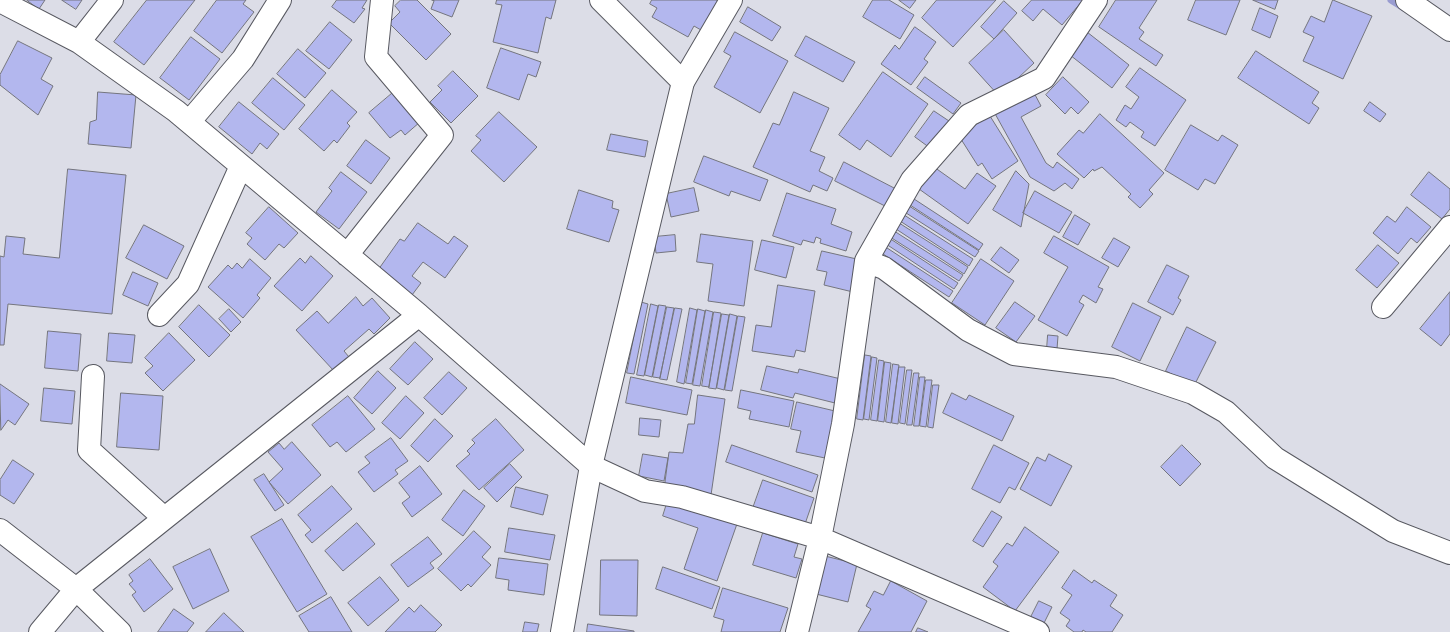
<!DOCTYPE html>
<style>
body{margin:0}
canvas{display:block;background:#dcdde7}
</style>
<canvas width="1450" height="632"></canvas>
<script>
const context = document.querySelector('canvas').getContext('2d');
context.lineJoin = 'round';
function trace(path, color, width, dash) { context.strokeStyle = color; context.lineWidth = width; context.lineCap = dash ? 'butt' : 'round'; context.setLineDash(dash || []); context.stroke(path); }
function fillPath(path, color) { context.fillStyle = color; context.fill(path, 'evenodd'); }
const stream = new Path2D(`
 M1391,0L1404,8`);
const building = new Path2D(`
 M27,0H45L39,9Z
 M62,0H82L76,9Z
 M147,0H195L144,65L114,42Z
 M217,0H246L243,4L254,12L222,53L194,31Z
 M337,0H367L362,8L365,9L354,23L332,7Z
 M401,0H417L451,34L426,60L389,23L400,12L395,6Z
 M432,0H459L452,17L431,9L434,1Z
 M497,0H556L551,19L546,17L538,53L493,42L502,5L496,4Z
 M652,0H716L718,1L701,30L694,26L688,37L652,17L657,8L650,4Z
 M873,0H889L914,15L900,39L863,17Z
 M899,0H916L910,8Z
 M937,0H996L953,47L922,18Z
 M1032,0H1083L1062,25L1043,9L1033,21L1022,11Z
 M1116,0H1157L1139,28L1144,32L1139,39L1163,55L1156,66L1099,27Z
 M1196,0H1240L1226,35L1188,20Z
 M1253,0H1278L1275,9Z
 M1333,0L1372,16L1343,79L1303,61L1314,37L1303,32L1311,16L1324,22Z
 M1004,1L1017,13L994,39L981,27Z
 M748,7L781,27L772,41L740,22Z
 M1260,8L1278,16L1270,38L1252,30Z
 M330,22L352,40L329,69L306,51Z
 M915,27L936,42L924,59L928,62L911,85L881,64L895,45L899,49Z
 M1004,30L1034,63L999,96L969,63Z
 M735,32L788,61L760,113L714,87L731,56L724,52Z
 M1087,32L1129,65L1112,88L1070,55Z
 M806,36L855,62L843,82L795,56Z
 M191,37L220,59L189,100L160,78Z
 M18,41L52,58L41,79L53,86L38,115L0,85V75Z
 M501,48L541,62L536,77L528,74L519,100L487,88Z
 M298,49L326,73L305,98L277,74Z
 M1256,51L1319,92L1312,103L1319,108L1309,124L1238,78Z
 M1140,68L1186,100L1155,146L1141,137L1144,132L1130,122L1126,127L1116,120L1125,105L1131,109L1139,97L1126,87Z
 M453,71L478,96L451,123L430,102L442,90L438,86Z
 M883,72L928,104L891,157L867,140L860,150L839,135Z
 M925,77L961,103L953,114L917,88Z
 M1063,77L1089,102L1078,114L1071,107L1065,114L1046,95Z
 M273,78L305,105L284,130L252,103Z
 M1032,89L1041,106L1021,117L1046,163L1053,168L1057,162L1079,179L1072,189L1065,183L1054,191L1030,177L993,110Z
 M332,90L357,112L347,123L350,126L337,143L334,140L324,151L299,129Z
 M395,91L420,122L405,135L401,130L390,138L369,113Z
 M98,92L136,95L131,148L88,144L90,122L96,120Z
 M794,92L829,108L810,151L825,157L819,171L833,178L827,191L813,185L810,192L753,167L773,123L779,125Z
 M239,102L279,134L267,149L260,143L252,154L219,127Z
 M1370,102L1386,114L1380,122L1364,111Z
 M934,111L949,121L930,148L915,137Z
 M499,112L537,147L504,182L471,151L481,140L476,136Z
 M1100,114L1164,173L1149,190L1153,194L1140,208L1128,197L1131,194L1102,167L1094,171L1093,169L1084,178L1057,154L1079,130L1083,133Z
 M990,116L1018,161L992,179L982,163L978,166L959,136Z
 M1191,125L1218,141L1222,135L1238,145L1215,184L1205,179L1198,190L1165,170Z
 M611,134L648,141L645,157L607,150Z
 M366,140L390,158L371,184L347,166Z
 M704,156L768,180L760,201L731,191L729,196L694,182Z
 M844,162L896,189L887,207L835,181Z
 M934,167L965,189L977,173L996,186L968,224L919,189Z
 M68,169L126,175L112,314L8,304L4,345H0V256L4,257L6,236L25,238L23,254L59,258Z
 M1016,171L1029,184L1021,227L993,210Z
 M341,172L367,192L339,229L316,212L332,191L329,188Z
 M1429,172L1450,189V209L1442,219L1411,195Z
 M694,188L699,211L671,217L666,194Z
 M579,190L613,201L612,208L619,210L609,242L567,229Z
 M1035,191L1072,212L1059,233L1023,213Z
 M787,193L836,209L831,224L852,232L846,251L820,243L821,239L816,237L814,243L803,240L801,245L773,236Z
 M911,197L983,244L979,250L907,203Z
 M906,204L979,251L975,257L903,211Z
 M269,207L298,233L284,248L279,244L265,260L247,244L252,238L246,233Z
 M1407,207L1431,227L1417,243L1411,238L1398,254L1373,233L1387,216L1395,222Z
 M901,213L973,259L969,266L897,219Z
 M1075,215L1090,224L1078,245L1063,237Z
 M896,221L968,267L964,274L893,227Z
 M418,223L448,244L454,236L468,246L445,278L423,262L412,276L421,283L412,295L378,270L400,239L404,241Z
 M144,225L184,246L167,279L126,258Z
 M891,229L963,275L959,281L887,235Z
 M701,234L753,241L744,306L708,301L713,264L697,262Z
 M675,235L676,251L656,253L654,237Z
 M886,236L958,283L954,289L883,242Z
 M1054,236L1109,267L1098,287L1103,289L1096,303L1083,295L1079,302L1084,305L1067,336L1038,320L1068,267L1044,253Z
 M1114,238L1130,247L1118,267L1102,258Z
 M762,240L794,247L786,278L755,270Z
 M881,244L953,291L949,297L877,250Z
 M1378,245L1399,263L1377,288L1356,270Z
 M1001,247L1019,260L1009,273L991,260Z
 M822,251L861,260L853,292L824,285L827,272L817,270Z
 M311,256L333,276L302,311L274,286L300,258L305,263Z
 M250,259L271,278L257,295L260,298L243,318L208,287L228,265L232,269L237,263L242,268Z
 M981,259L1014,281L985,325L952,303Z
 M1167,265L1189,276L1178,298L1181,300L1173,315L1148,302Z
 M133,272L158,283L148,306L123,295Z
 M778,285L815,291L805,352L796,350L794,357L752,351L756,325L771,327Z
 M1450,292V334L1441,346L1420,329Z
 M356,297L363,306L372,298L390,318L374,334L369,329L344,351L349,357L334,371L296,330L317,311L328,323Z
 M641,302L648,304L634,374L627,373Z
 M1015,302L1035,316L1016,342L996,328Z
 M1133,303L1161,317L1140,361L1112,347Z
 M651,304L658,306L644,376L637,375Z
 M199,305L230,335L209,357L179,327Z
 M659,305L666,306L652,377L645,375Z
 M667,307L674,308L660,378L653,377Z
 M675,308L682,309L667,380L660,379Z
 M690,308L697,310L684,384L677,382Z
 M229,309L241,322L231,332L219,319Z
 M698,309L705,311L692,384L686,383Z
 M706,310L713,312L700,386L693,385Z
 M714,312L721,313L709,387L702,386Z
 M722,314L729,315L716,389L709,388Z
 M730,314L737,316L724,390L717,388Z
 M738,316L745,317L732,391L725,390Z
 M1187,327L1216,342L1194,386L1166,371Z
 M48,331L81,334L78,371L45,368Z
 M109,333L135,335L132,363L107,361Z
 M169,333L195,360L163,391L145,373L153,366L145,358Z
 M1048,335L1058,336L1057,349H1047Z
 M415,342L433,359L408,385L390,369Z
 M865,355L871,356L863,420L857,419Z
 M872,357L877,358L869,420L864,419Z
 M879,360L884,361L877,421L871,420Z
 M885,362L891,363L884,422L878,421Z
 M893,364L899,365L891,423L886,422Z
 M767,366L798,373L799,369L841,379L835,403L795,393L793,398L761,390Z
 M899,367H905L898,424L892,423Z
 M907,370H912L905,424L900,423Z
 M378,371L396,388L372,414L354,398Z
 M449,372L467,388L442,415L424,398Z
 M914,373H919L912,425H907Z
 M631,377L692,390L687,415L626,403Z
 M920,377H925L919,426H914Z
 M926,380H932L926,427L920,426Z
 M0,384L29,404L15,425L8,420L1,430Z
 M933,385H939L933,428L928,427Z
 M44,388L75,391L72,424L41,421Z
 M741,390L794,401L789,427L749,419L751,411L738,408Z
 M121,393L163,396L159,450L117,447Z
 M952,393L966,400L969,395L1014,416L1002,441L943,413Z
 M698,395L725,399L711,495L664,489L669,452L683,453L688,424H694Z
 M348,396L375,429L346,452L337,442L330,447L312,425Z
 M406,396L424,413L400,439L382,423Z
 M797,402L835,411L825,458L796,452L801,431L791,429Z
 M640,418L661,420L659,437L639,435Z
 M435,419L453,436L428,462L411,446Z
 M496,419L524,450L479,490L456,466L470,454L467,451L475,443L472,440Z
 M391,438L408,461L395,470L398,474L374,492L358,472L370,463L365,457Z
 M292,442L321,475L288,504L269,482L283,469L268,452L279,443L284,449Z
 M732,445L818,475L812,492L726,462Z
 M994,445L1029,463L1015,490L1009,487L1000,503L972,489Z
 M1182,445L1201,464L1180,486L1161,467Z
 M643,454L668,458L664,481L639,476Z
 M1049,454L1072,466L1051,506L1020,489L1037,457L1045,461Z
 M13,460L34,474L14,504L0,495V480Z
 M510,464L522,477L497,502L484,488Z
 M420,466L442,494L412,517L402,503L410,497L399,483Z
 M264,474L284,505L275,511L254,480Z
 M763,480L814,498L805,524L752,511Z
 M332,486L352,509L312,543L305,535L311,530L298,515Z
 M516,487L548,495L543,515L511,507Z
 M464,490L485,506L463,536L442,520Z
 M669,497L738,521L717,581L684,569L698,528L663,516Z
 M992,511L1002,517L983,547L973,541Z
 M282,519L327,594L297,612L251,537Z
 M357,523L375,544L343,571L325,551Z
 M1025,527L1059,552L1015,611L983,587L998,566L993,562L1007,543L1012,546Z
 M509,528L555,535L550,560L505,552Z
 M474,531L491,547L482,557L491,565L471,587L468,584L461,591L438,569Z
 M763,533L798,544L794,557L802,559L796,578L753,565Z
 M428,537L442,554L430,563L434,568L408,587L391,565Z
 M210,549L229,591L193,609L173,567Z
 M825,556L857,564L848,602L816,594Z
 M499,558L548,564L544,595L508,590L509,580L496,578Z
 M150,559L173,589L144,612L132,595L136,592L129,584L133,581L129,575Z
 M601,560H638L637,616L600,615Z
 M663,567L720,587L712,609L656,589Z
 M1074,570L1092,583L1094,580L1117,595L1110,606L1123,615L1112,632H1086L1083,630L1082,632H1074L1066,626L1070,620L1060,613L1072,595L1062,588Z
 M380,577L399,600L368,626L348,603Z
 M891,581L927,601L911,632H858L871,609L866,606L874,591L883,595Z
 M723,588L788,608L780,632H721L724,620L714,617Z
 M331,597L352,632H309L299,616Z
 M1039,601L1052,607L1044,623L1031,617Z
 M421,605L442,625L435,632H385L409,607L414,612Z
 M174,609L194,623L187,632H158Z
 M224,613L244,632H206Z
 M525,622L539,624L537,632H523Z
 M588,624L634,631V632H587Z
 M918,628L928,632H916Z`);
const minor = new Path2D(`
 M601,0L683,82
 M1407,0L1450,30
 M0,1L79,42L176,111L419,315L591,466L645,491L682,497L820,538L1038,632
 M79,42L112,0
 M189,122L243,59L280,0
 M347,255L442,135L376,57L382,0
 M866,261L884,268L968,330L1014,354L1116,367L1193,393L1226,412L1275,458L1393,531L1450,553
 M1383,307L1450,227
 M159,315L188,284L241,166
 M93,376L89,450L164,518
 M0,530L76,589L120,632
 M40,632L76,589L419,315
 M797,632L820,538L843,424L866,261L912,180L969,115L1044,78L1096,0`);
const tertiary = new Path2D(`
 M562,632L591,466L683,82L731,0`);
trace(stream, '#999cd1', 7);
fillPath(building, '#b3b7ee');
trace(building, '#74757e', 1);
trace(minor, '#585961', 24);
trace(tertiary, '#585961', 24);
trace(minor, '#fff', 22);
trace(tertiary, '#fff', 22);
</script>
